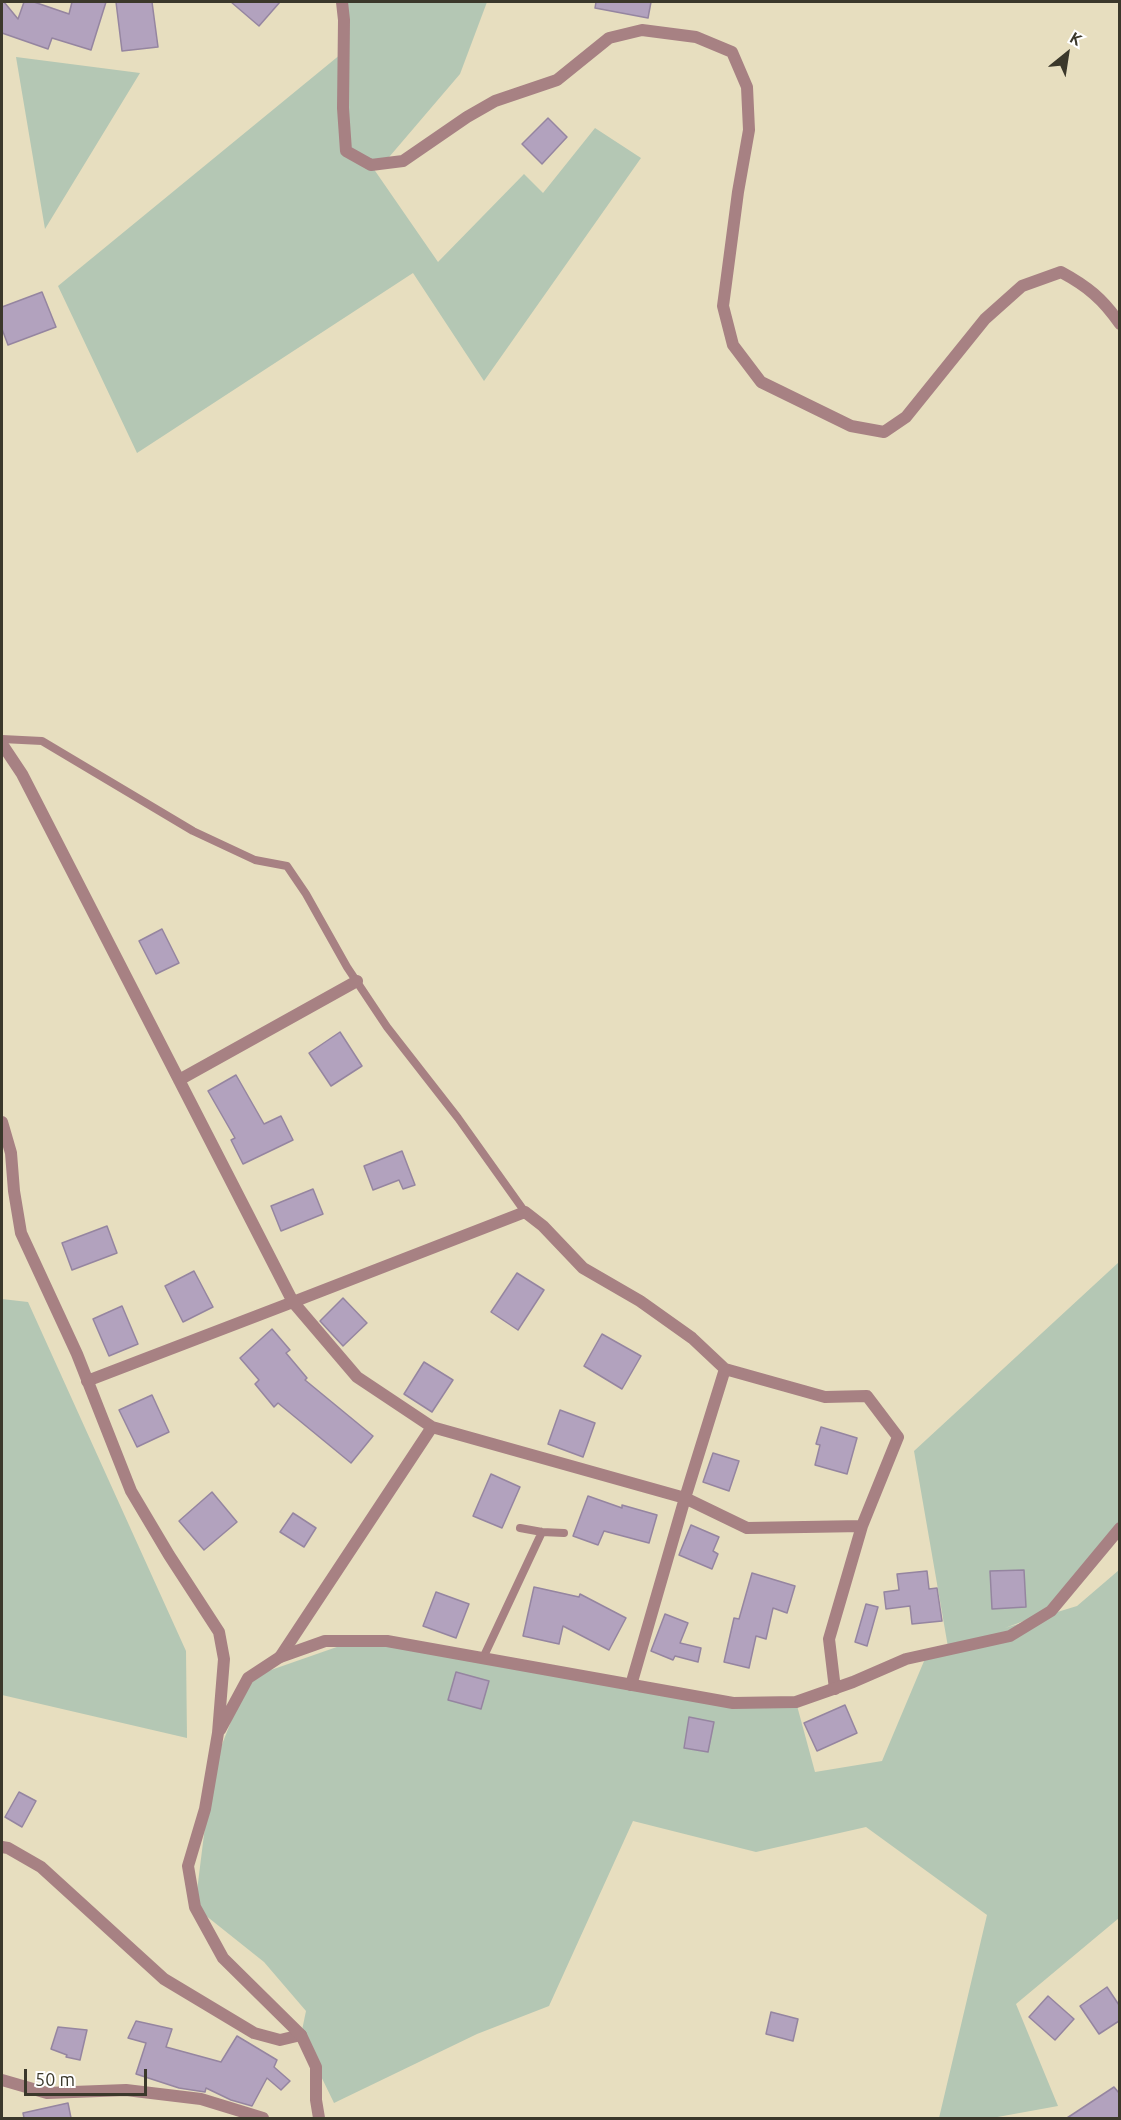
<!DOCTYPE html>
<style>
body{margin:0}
#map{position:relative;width:1121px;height:2120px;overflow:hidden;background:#e7debf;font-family:Ubuntu,sans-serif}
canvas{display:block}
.frame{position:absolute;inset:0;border:3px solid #3b382b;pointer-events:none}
.north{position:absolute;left:1037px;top:24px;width:60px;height:60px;-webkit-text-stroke:4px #fff;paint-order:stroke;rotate:30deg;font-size:16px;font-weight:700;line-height:24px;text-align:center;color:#3b382b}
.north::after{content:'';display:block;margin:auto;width:21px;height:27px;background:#3b382b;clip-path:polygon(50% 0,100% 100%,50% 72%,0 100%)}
.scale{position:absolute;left:24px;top:2069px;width:123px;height:27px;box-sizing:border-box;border:3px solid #3b382b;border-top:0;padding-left:8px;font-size:18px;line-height:21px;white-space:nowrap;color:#3b382b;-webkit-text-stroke:4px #fff;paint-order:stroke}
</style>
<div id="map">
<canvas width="1121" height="2120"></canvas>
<div class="frame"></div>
<div class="north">K</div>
<div class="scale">50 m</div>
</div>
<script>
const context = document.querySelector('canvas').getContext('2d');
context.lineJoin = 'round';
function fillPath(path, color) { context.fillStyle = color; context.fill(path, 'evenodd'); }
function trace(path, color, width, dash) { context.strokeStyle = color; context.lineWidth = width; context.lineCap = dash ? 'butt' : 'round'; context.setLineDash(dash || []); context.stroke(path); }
const green = new Path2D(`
 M339,2H487L460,74L384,163L371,165L438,262L524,174L543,193L595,128L641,158L484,381L413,273L137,453L58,286L341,54Z
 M16,57L140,73L45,229Z
 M1119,1262V1533L1051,1611L1005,1628L1077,1606L1119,1570V1918L1016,2004L1058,2106L992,2118H939L987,1915L866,1827L756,1852L633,1821L549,2006L477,2034L334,2103L301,2035L306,2011L264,1962L195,1907L212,1770L248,1678L354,1641L733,1703L796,1702L815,1772L882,1761L927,1654L948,1647L914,1451Z
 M2,1299L28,1302L186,1651L187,1738L2,1695Z`);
const building = new Path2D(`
 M2,2H4L18,19L24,2H34L69,14L72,2H106L91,50L52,38L48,49L2,33Z
 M116,2H152L158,47L122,51Z
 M231,2H280L259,26Z
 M596,2H651L648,18L595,8Z
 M548,118L567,137L542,164L522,144Z
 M42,292L56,327L8,345L2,329V307Z
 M162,929L179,963L156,974L139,941Z
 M340,1032L362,1066L331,1086L309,1053Z
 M236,1075L264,1124L281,1116L293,1140L243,1164L231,1140L235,1138L208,1091Z
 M402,1151L415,1185L403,1189L399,1180L373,1190L364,1166Z
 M313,1189L323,1214L281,1231L271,1206Z
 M107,1226L117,1253L72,1270L62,1243Z
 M194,1271L213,1307L183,1322L165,1286Z
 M517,1273L544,1290L518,1330L491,1312Z
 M343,1298L367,1323L343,1346L320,1321Z
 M122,1306L138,1344L109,1356L93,1319Z
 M272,1329L290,1350L286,1353L307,1378L305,1380L373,1436L351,1463L278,1403L274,1407L255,1384L259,1380L240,1358Z
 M602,1334L641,1356L622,1389L584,1366Z
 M424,1362L453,1380L432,1412L404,1394Z
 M152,1395L169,1432L137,1447L119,1410Z
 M560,1410L595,1423L583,1457L548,1444Z
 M821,1427L857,1438L847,1474L815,1465L820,1445L816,1444Z
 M713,1453L739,1461L729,1491L703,1482Z
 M491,1474L520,1487L502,1528L473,1516Z
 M212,1492L237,1522L204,1550L179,1521Z
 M588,1496L622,1508V1505L657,1515L649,1543L604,1531L598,1545L573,1536Z
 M293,1513L316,1528L304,1547L280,1532Z
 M691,1525L719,1537L713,1551L718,1554L712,1569L679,1555Z
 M1024,1570L1026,1607L992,1609L990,1571Z
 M927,1571L929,1589L937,1588L942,1621L912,1624L910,1606L886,1609L884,1592L899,1590L897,1574Z
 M752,1573L795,1586L787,1613L773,1608L766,1639L756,1636L749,1668L724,1662L734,1618L739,1619Z
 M534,1587L579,1597L580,1594L626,1618L609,1650L563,1626L559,1644L523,1636Z
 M436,1592L469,1604L456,1638L423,1626Z
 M866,1604L878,1607L867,1646L855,1642Z
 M665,1614L688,1623L680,1643L701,1648L698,1662L675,1656L673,1660L651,1651Z
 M456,1672L489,1681L481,1709L448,1700Z
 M845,1705L857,1733L817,1751L804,1723Z
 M689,1717L714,1722L708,1752L684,1748Z
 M19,1792L36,1801L22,1827L5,1817Z
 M1107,1987L1119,2005V2021L1099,2034L1080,2006Z
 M1048,1996L1074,2019L1055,2040L1029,2017Z
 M771,2012L798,2019L793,2041L766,2034Z
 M136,2021L172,2029L166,2047L221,2062L237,2036L277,2060L274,2067L290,2081L281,2090L267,2078L252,2106L231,2100L206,2088L205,2092L179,2088L136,2074L146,2043L128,2038Z
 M58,2027L87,2030L80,2060L66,2057L67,2055L51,2049Z
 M1114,2087L1119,2093V2118H1067Z
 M68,2103L71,2118H24L23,2113Z`);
const service = new Path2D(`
 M2,739L42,741L193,831L255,860L287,866L306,894L347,967L387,1027L458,1118L525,1212
 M520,1528L542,1532L564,1533
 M483,1658L542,1532`);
const minor = new Path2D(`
 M342,2L344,20L343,108L346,151L371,165L403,161L467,117L495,101L557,80L609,38L642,30L696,37L732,52L747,87L749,130L738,192L723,306L733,345L761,382L851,426L884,432L906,417L985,319L1022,286L1061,272C1087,286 1103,299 1120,324
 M2,744L22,774L293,1302L87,1381
 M179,1080L357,981
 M725,1369L825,1397L867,1396L898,1437L862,1526L747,1528L685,1498Z
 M432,1427L357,1377L293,1302L525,1212L543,1226L583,1268L640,1301L692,1338L725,1369
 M280,1657L432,1427L685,1498L631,1685
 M835,1689L829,1639L862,1526
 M2,1847L8,1848L41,1867L164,1979L254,2033L280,2040L301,2035
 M2,2080L47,2093L126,2090L201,2099L263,2118`);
const tertiary = new Path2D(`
 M2,1122L11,1153L14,1191L21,1233L77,1354L131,1491L169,1555L219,1632L224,1659L218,1733L205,1809L188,1866L195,1907L223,1958L301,2035L316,2067V2100L319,2118
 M220,1730L248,1678L280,1657L325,1641H387L733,1703L796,1702L853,1682L906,1659L1010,1636L1051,1611L1120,1528`);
fillPath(green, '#b4c7b4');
fillPath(building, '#b2a2be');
trace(building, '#9585a0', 1.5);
trace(service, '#a78183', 8);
trace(minor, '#a78183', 12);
trace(tertiary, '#a78183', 12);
</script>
